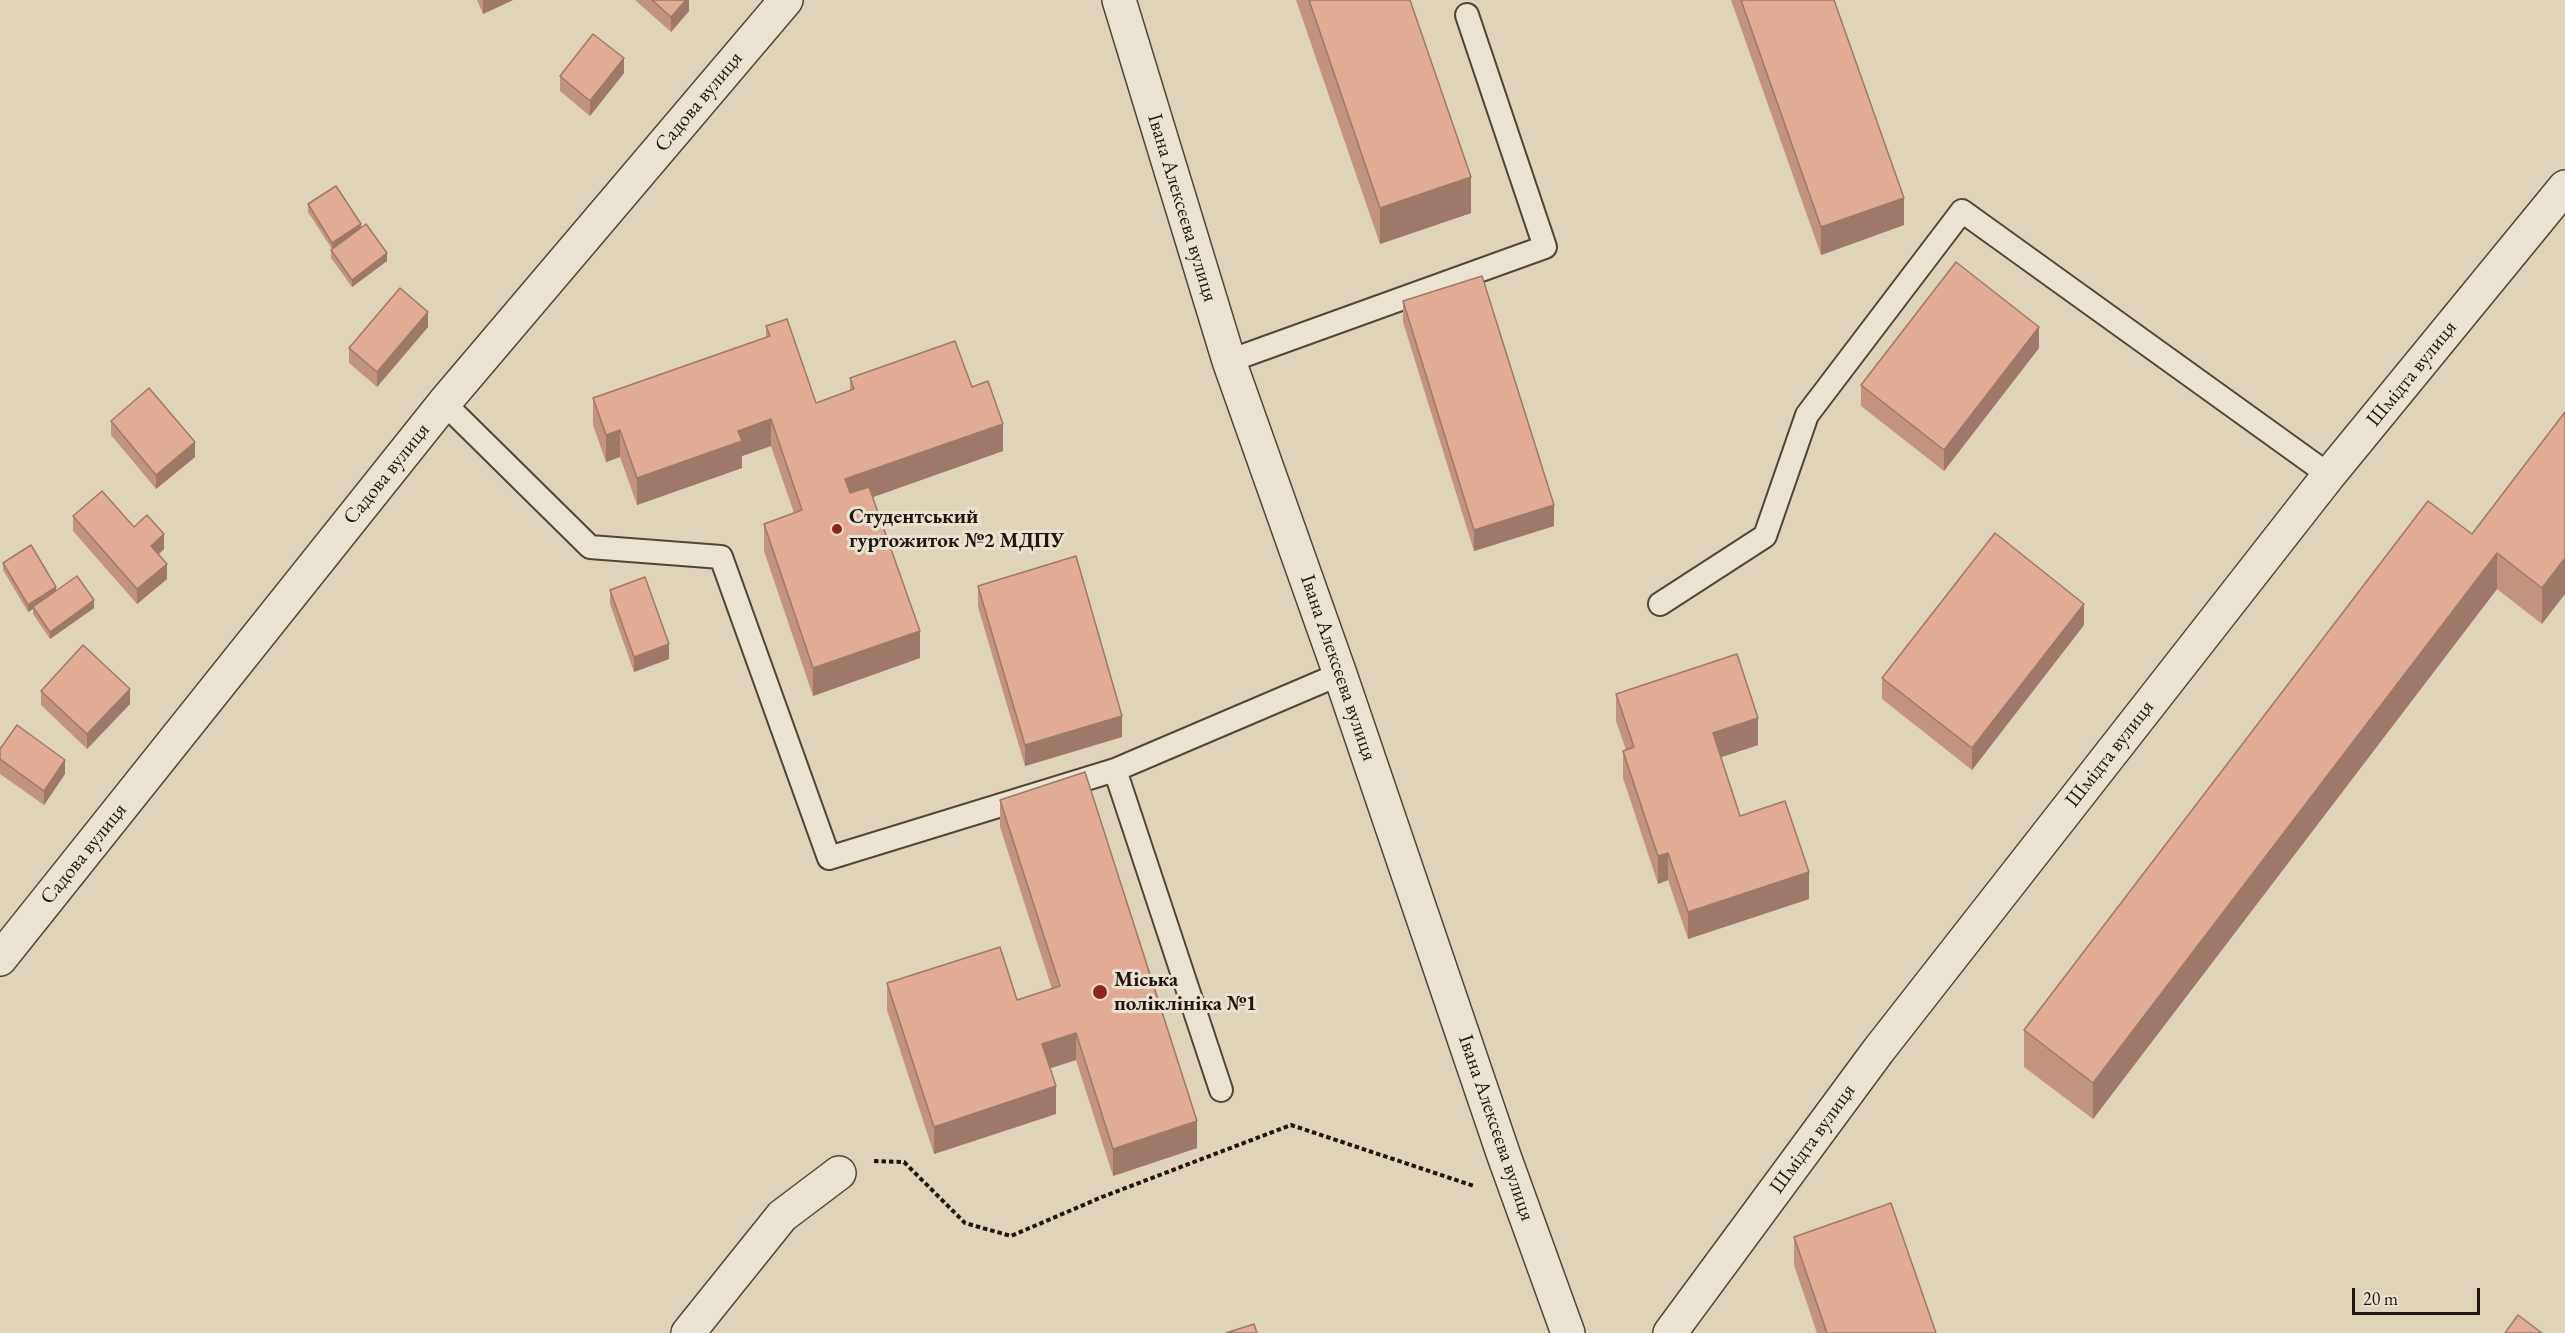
<!DOCTYPE html>
<meta charset="utf-8">
<style>
body{margin:0}
#map{position:relative;width:2565px;height:1333px;overflow:hidden;background:#dfd4ba;font-family:"EB Garamond",serif}
canvas{display:block}
.scale{position:absolute;left:2352px;top:1288px;width:128px;height:27px;box-sizing:border-box;border:3px solid #22150d;border-top:0;padding-left:8px;font-size:18px;line-height:21px;white-space:nowrap;color:#22150d;-webkit-text-stroke:4px #eae3d2;paint-order:stroke}
</style>
<div id="map">
<canvas width="2565" height="1333"></canvas>
<div class="scale">20 m</div>
</div>
<script>
const context = document.querySelector('canvas').getContext('2d');
context.lineJoin = 'round';
function trace(path, color, width, dash) { context.strokeStyle = color; context.lineWidth = width; context.lineCap = dash ? 'butt' : 'round'; context.setLineDash(dash || []); context.stroke(path); }
function fillPath(path, color) { context.fillStyle = color; context.fill(path, 'evenodd'); }
function write(font, color, halo, rows, align = 'center') {
  context.font = font + ' "EB Garamond",serif'; context.lineWidth = 6; context.setLineDash([]); context.textBaseline = 'middle'; context.strokeStyle = halo; context.fillStyle = color; for (const [text, x, y, turn = 0] of rows) {
    context.save(); context.translate(x, y); context.rotate((+turn || 0) * Math.PI / 180); context.textAlign = isNaN(turn) ? turn : align; if (halo) context.strokeText(text, 0, 0); context.fillText(text, 0, 0); context.restore();
  }
}
const path = new Path2D(`
 M874,1161L904,1162L965,1223L1011,1236L1102,1197L1291,1125L1474,1186`);
const service = new Path2D(`
 M1229,361L1545,247L1467,15
 M444,403L590,547L721,557L829,858L1115,770
 M1660,604L1765,536L1807,415L1962,211L2329,475
 M1221,1090L1115,770L1340,674`);
const minor = new Path2D(`
 M0,959L444,403L786,0
 M688,1333L782,1216L839,1173`);
const tertiary = new Path2D(`
 M1119,0L1229,361L1340,674L1504,1156L1568,1333
 M1670,1333L1878,1051L2329,475L2565,187`);
const wall = new Path2D(`
 M477,0H513L483,14Z
 M635,0H689V11L671,32Z
 M1296,0H1410L1471,213L1380,244Z
 M1731,0H1834L1904,225L1821,255Z
 M624,73L590,116L560,91V76Z
 M308,204L361,228L387,261L352,287L331,258V250L332,249L308,212Z
 M1403,301L1554,526L1474,551L1403,322Z
 M766,326L816,403L850,391V378L972,387L1003,451L873,497L920,658L813,696L764,551V524L794,513L771,446L742,456V468L637,505L620,457L606,462L593,425V398L766,337Z
 M428,327L377,387L349,363V348Z
 M2039,348L1944,471L1861,406V385Z
 M2565,412L2542,624L2497,589L2093,1119L2024,1067V1030L2472,534Z
 M111,421L195,457L156,489L111,435Z
 M73,516L134,527L164,549L158,555L167,579L137,604L73,531Z
 M3,563L56,590L94,608L50,639L33,614V609L28,612L3,570Z
 M978,586L1122,737L1025,766L978,607Z
 M610,590L669,659L634,672L610,604Z
 M2084,625L1972,770L1882,699V678Z
 M41,691L130,704L87,749L41,705Z
 M1616,694L1758,745L1721,757L1740,816L1809,899L1688,939L1668,880L1658,884L1623,778V751L1626,750L1616,721Z
 M0,749L65,774L44,805L0,774Z
 M1000,800L1197,1148L1113,1176L1076,1060L1050,1068L1056,1114L934,1154L887,1010V983L1017,1000L1052,989L1000,827Z
 M1794,1237L1936,1333H1817L1794,1265Z`);
const shadedWall = new Path2D(`
 M483,0H513L483,14Z
 M686,0H689V11L671,32V17Z
 M624,58V73L590,116V101Z
 M1471,177V213L1380,244V208Z
 M1904,198V225L1821,255V227Z
 M361,224V232L332,250V243Z
 M387,253V261L352,287V280Z
 M428,312V327L377,387V372Z
 M2039,327V348L1944,471V450Z
 M771,419V446L742,456V468L637,505V478L738,431Z
 M1003,424V451L845,507V479Z
 M620,430V457L606,462V435Z
 M195,442V457L156,489V475Z
 M1554,505V526L1474,551V530Z
 M164,534V549L151,561V546Z
 M2497,553V589L2093,1119V1083Z
 M2565,558V594L2542,624V588Z
 M167,564V579L137,604V589Z
 M56,587V595L33,607V609L28,612V605Z
 M94,600V608L50,639V632Z
 M2084,604V625L1972,770V748Z
 M920,631V658L813,696V668Z
 M669,644V659L634,672V657Z
 M130,689V704L87,749V734Z
 M1122,716V737L1025,766V745Z
 M1758,718V745L1713,760V733Z
 M65,760V774L44,805V791Z
 M1668,853V880L1658,884V856Z
 M1809,872V899L1688,939V912Z
 M1076,1033V1060L1042,1071V1044Z
 M1056,1086V1114L934,1154V1127Z
 M1197,1121V1148L1113,1176V1149Z`);
const building = new Path2D(`
 M652,0H686L671,17Z
 M1309,0H1410L1471,177L1380,208Z
 M1741,0H1834L1904,198L1821,227Z
 M593,34L624,58L590,101L560,76Z
 M336,186L361,224L332,243L308,204Z
 M366,224L387,253L352,280L331,250Z
 M1956,262L2039,327L1944,450L1861,385Z
 M1482,276L1554,505L1474,530L1403,301Z
 M400,288L428,312L377,372L349,348Z
 M787,319L816,403L854,389L850,378L955,341L972,387L988,381L1003,424L845,479L850,493L869,487L920,631L813,668L764,524L802,510L771,419L738,431L742,441L637,478L620,430L606,435L593,398L770,336L766,326Z
 M149,388L195,442L156,475L111,421Z
 M2565,412V558L2542,588L2497,553L2093,1083L2024,1030L2428,501L2472,534Z
 M102,491L134,527L147,515L164,534L151,546L167,564L137,589L73,516Z
 M1995,533L2084,604L1972,748L1882,678Z
 M31,545L56,587L28,605L3,563Z
 M1076,556L1122,716L1025,745L978,586Z
 M77,576L94,600L50,632L33,607Z
 M645,577L669,644L634,657L610,590Z
 M83,645L130,689L87,734L41,691Z
 M1737,654L1758,718L1713,733L1740,816L1785,801L1809,872L1688,912L1668,853L1658,856L1623,751L1634,747L1616,694Z
 M17,725L65,760L44,791L0,759V749Z
 M1085,772L1197,1121L1113,1149L1076,1033L1042,1044L1056,1086L934,1127L887,983L1000,947L1017,1000L1060,986L1000,800Z
 M1891,1203L1936,1333H1827L1794,1237Z
 M2518,1315L2542,1333H2505Z
 M1254,1324L1257,1333H1226Z`);
const markers = [
 [837,529,6,"#8f2418"],
 [1100,992,8,"#8f2418"]
];
const streetNames = [
 ["Садова вулиця",699,102,-50],
 ["Івана Алексєєва вулиця",1182,208,73],
 ["Шмідта вулиця",2412,374,-51],
 ["Садова вулиця",387,474,-51],
 ["Івана Алексєєва вулиця",1338,668,71],
 ["Шмідта вулиця",2110,754,-52],
 ["Садова вулиця",84,854,-51],
 ["Івана Алексєєва вулиця",1496,1128,71],
 ["Шмідта вулиця",1813,1139,-54]
];
const poiNames = [
 ["Студентський",849,517],
 ["гуртожиток №2 МДПУ",849,541],
 ["Міська",1114,980],
 ["поліклініка №1",1114,1004]
];
trace(service, '#514538', 26);
trace(minor, '#514538', 36);
trace(tertiary, '#514538', 36);
trace(path, '#22150d', 4, [4.5, 3]);
trace(service, '#eae3d2', 22);
trace(minor, '#eae3d2', 33);
trace(tertiary, '#eae3d2', 33);
fillPath(wall, '#c2937f');
fillPath(shadedWall, '#9e7868');
fillPath(building, '#e1ab94');
trace(building, '#9e7868', 1.5);
for (const [x, y, r, color] of markers) { const dot = new Path2D(); dot.arc(x, y, r, 0, 2 * Math.PI); context.fillStyle = color; context.fill(dot); trace(dot, '#eae3d2', 2); }
write('21px', '#22150d', '#eae3d2', streetNames);
write('bold 21px', '#22150d', '#eae3d2', poiNames, 'left');
</script>
